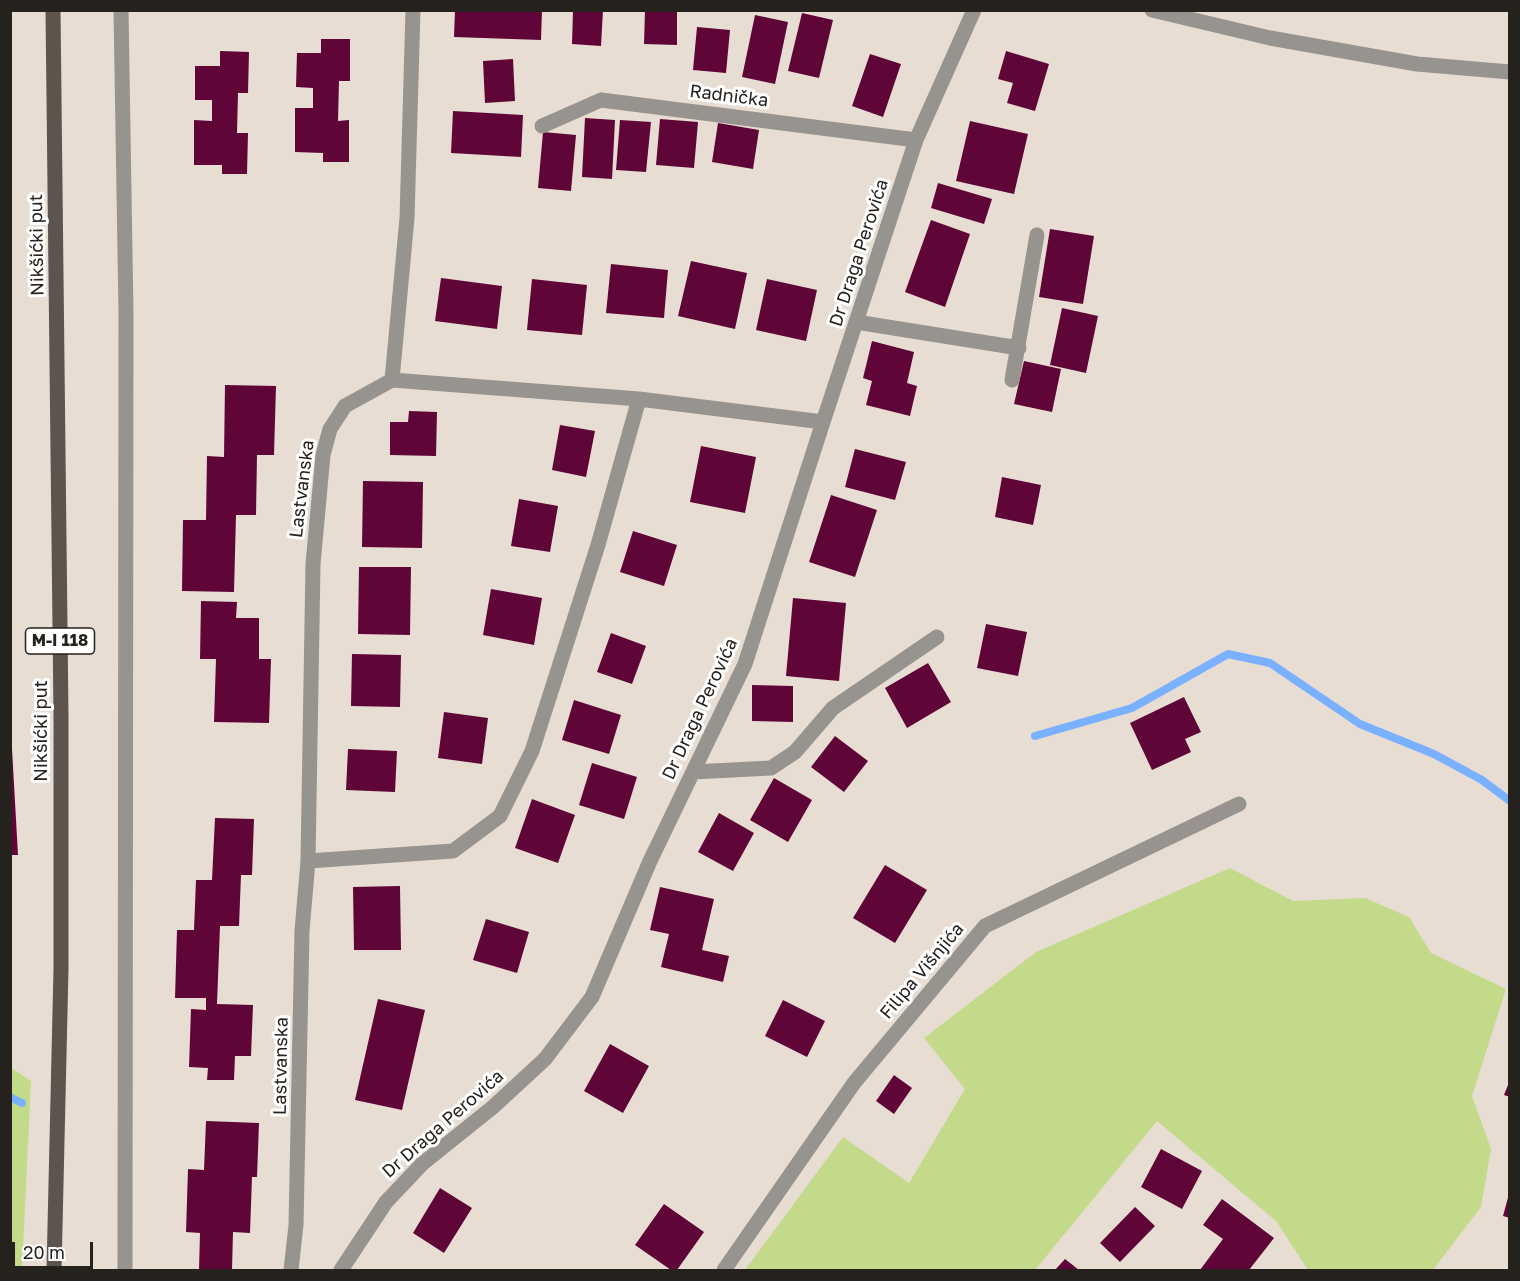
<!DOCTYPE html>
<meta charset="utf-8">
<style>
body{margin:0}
#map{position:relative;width:1520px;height:1281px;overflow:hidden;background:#e8ddd3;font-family:"Golos Text",sans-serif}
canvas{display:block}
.frame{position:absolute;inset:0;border:12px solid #25211d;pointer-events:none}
.scale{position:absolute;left:12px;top:1242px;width:81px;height:27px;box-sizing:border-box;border:3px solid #25211d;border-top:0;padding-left:8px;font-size:18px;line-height:21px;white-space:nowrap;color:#25211d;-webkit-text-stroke:4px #fff;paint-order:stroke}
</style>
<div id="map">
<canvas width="1520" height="1281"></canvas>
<div class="frame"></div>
<div class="scale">20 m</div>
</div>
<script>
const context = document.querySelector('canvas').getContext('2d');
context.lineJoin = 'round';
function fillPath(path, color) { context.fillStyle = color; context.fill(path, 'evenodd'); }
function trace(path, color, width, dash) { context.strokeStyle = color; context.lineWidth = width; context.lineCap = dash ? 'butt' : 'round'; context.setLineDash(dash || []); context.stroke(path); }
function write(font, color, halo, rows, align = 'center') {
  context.font = font + ' "Golos Text",sans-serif'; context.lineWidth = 6; context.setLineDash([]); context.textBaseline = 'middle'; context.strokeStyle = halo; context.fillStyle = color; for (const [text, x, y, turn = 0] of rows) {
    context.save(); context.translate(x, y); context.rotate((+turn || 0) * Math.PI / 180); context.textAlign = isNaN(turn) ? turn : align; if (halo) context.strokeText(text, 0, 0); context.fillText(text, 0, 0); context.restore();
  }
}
const green = new Path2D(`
 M1230,868L1293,901L1365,898L1409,917L1431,953L1506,989L1472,1096L1491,1149L1481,1207L1433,1270H1308L1276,1221L1157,1121L1035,1270H745L843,1137L909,1183L965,1089L924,1038L1036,952Z
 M10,1067L31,1081L22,1270H11Z`);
const stream = new Path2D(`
 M1035,736L1132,708L1228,654L1270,663L1360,724L1434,754L1482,780L1510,801
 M10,1097L22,1103`);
const building = new Path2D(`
 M455,10H542L541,40L454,37Z
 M573,10H603L601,46L572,44Z
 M645,10H677V45L644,44Z
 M802,13L833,20L819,78L788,71Z
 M755,15L788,22L775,84L742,77Z
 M697,27L730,30L726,73L693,70Z
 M321,39H350V81H339L338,121L349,120V162H323V153L295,152V108H313V88L296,87L297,53H321Z
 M220,51L249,52L248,93H238L237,133H248L247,174H222V165H194V120L212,121V100H195V66H220Z
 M1006,51L1049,64L1035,111L1007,103L1013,83L998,79Z
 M870,54L901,64L883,117L852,106Z
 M513,59L515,101L485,103L483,61Z
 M453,111L523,115L521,157L451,153Z
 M585,118L615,120L612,179L582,177Z
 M660,119L698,122L694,168L656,165Z
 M620,120L651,122L646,172L616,170Z
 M970,121L1028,134L1014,194L956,181Z
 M718,123L759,130L753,169L712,162Z
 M543,132L576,135L571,191L538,188Z
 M938,183L992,199L984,224L931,208Z
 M931,220L970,234L945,307L905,292Z
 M1050,229L1094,236L1083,304L1039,297Z
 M691,261L747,273L735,329L678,316Z
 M611,264L668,270L664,318L606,313Z
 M441,278L502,286L497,329L435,321Z
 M532,279L587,285L582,335L527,330Z
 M767,279L817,290L806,341L756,330Z
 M1062,308L1098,316L1086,373L1050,365Z
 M872,341L914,352L907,383L917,386L910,416L866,405L872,381L863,378Z
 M1024,361L1061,369L1052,412L1014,404Z
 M225,385L276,386L274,455H257L256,515H236L234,592L182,591L183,520H206L207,456L224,457Z
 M409,411L437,412L436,456L390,455V422H408Z
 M560,425L595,431L586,477L552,470Z
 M701,446L756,457L745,513L690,502Z
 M855,449L906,462L895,500L845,487Z
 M1002,477L1041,485L1033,525L995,517Z
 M363,481L423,482L422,548L362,547Z
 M831,495L877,510L855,577L809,562Z
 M519,499L558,506L550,552L511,546Z
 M633,531L677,545L664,586L620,572Z
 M359,567H411L410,635L358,634Z
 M491,589L542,598L534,645L483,635Z
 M793,598L846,603L839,681L786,676Z
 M201,601L237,602L236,618H259V659H271L269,723L214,722L216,659H200Z
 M986,624L1027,632L1018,676L977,668Z
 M611,633L646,646L632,684L597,672Z
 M352,654L401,655L400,707L351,706Z
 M928,663L951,702L907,728L885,688Z
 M752,685L793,686V722L752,721Z
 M1184,697L1201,732L1185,739L1191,752L1152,770L1130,723Z
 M574,700L621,715L609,754L562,740Z
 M444,712L488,718L482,764L438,758Z
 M835,736L868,761L844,792L811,767Z
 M10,749H12L18,855H10Z
 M348,749L397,751L395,792L346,790Z
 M592,763L637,777L624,819L579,805Z
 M774,778L812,800L788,842L750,820Z
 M532,799L575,815L558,863L515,848Z
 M719,813L754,833L733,871L698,852Z
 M215,818L254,819L252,875H241L239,926H220L217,1004L253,1005L251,1056H235L234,1080H207L208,1068L189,1067L191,1009L206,1010V998H175L177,930H194L196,880H212Z
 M885,865L927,890L895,943L853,918Z
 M400,886L401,950H354L353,887Z
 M660,887L714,899L702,950L729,956L723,982L661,967L669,934L650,930Z
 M486,919L529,932L517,973L473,960Z
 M378,999L425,1010L402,1110L355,1100Z
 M783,1000L825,1021L807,1057L765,1036Z
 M610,1044L649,1066L623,1113L584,1091Z
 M894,1075L912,1088L894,1114L876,1101Z
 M1510,1080V1097L1504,1095Z
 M206,1121L259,1123L257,1177H252L250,1233L233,1232L232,1270H199L200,1233L186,1232L188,1169L204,1170Z
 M1161,1149L1202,1171L1182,1209L1141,1187Z
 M440,1188L472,1208L444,1253L413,1233Z
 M1509,1194H1510V1218L1503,1216Z
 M1222,1199L1274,1238L1249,1270H1200L1223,1239L1203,1225Z
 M664,1204L704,1232L677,1270H671L635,1245Z
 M1135,1207L1155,1226L1120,1262L1100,1243Z
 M1065,1259L1079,1270H1055Z`);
const minor = new Path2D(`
 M121,10L126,313L125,1270
 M1152,10L1270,38L1417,64L1510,72
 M542,126L601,100L916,140
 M856,322L1019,348
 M392,380L639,399L823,422
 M1012,380L1037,235
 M693,772L771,768L795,752L833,708L937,637
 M308,861L453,851L500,816L532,751L598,545L639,399
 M291,1270L296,1225L302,931L308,861L313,564L323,455L330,429L345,406L392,380L407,218L413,10
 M341,1270L386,1202L422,1164L493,1107L545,1059L592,997L650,861L745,664L823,422L916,140L974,10
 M724,1270L854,1083L985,926L1239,804`);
const primary = new Path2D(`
 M53,10L61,715V969L54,1270`);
const shields = [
 [60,641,69]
];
const shieldNames = [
 ["M-I 118",60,641]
];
const streetNames = [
 ["Radnička",729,96,7],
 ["Nikšićki put",37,245,-91],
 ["Dr Draga Perovića",859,253,-72],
 ["Lastvanska",302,489,-83],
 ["Dr Draga Perovića",700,709,-65],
 ["Nikšićki put",41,731,-90],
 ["Filipa Višnjića",922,971,-50],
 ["Lastvanska",281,1066,-89],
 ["Dr Draga Perovića",443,1124,-41]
];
fillPath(green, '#c3da8b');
trace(stream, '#79b0ff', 8);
fillPath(building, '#600538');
trace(minor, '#97938e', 15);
trace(primary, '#5c544d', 15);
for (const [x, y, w] of shields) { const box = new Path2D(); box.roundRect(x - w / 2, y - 13, w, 26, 4.5); context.fillStyle = '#fff'; context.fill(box); trace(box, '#25211d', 1.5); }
write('bold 16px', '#25211d', null, shieldNames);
write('18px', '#25211d', '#fff', streetNames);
</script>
